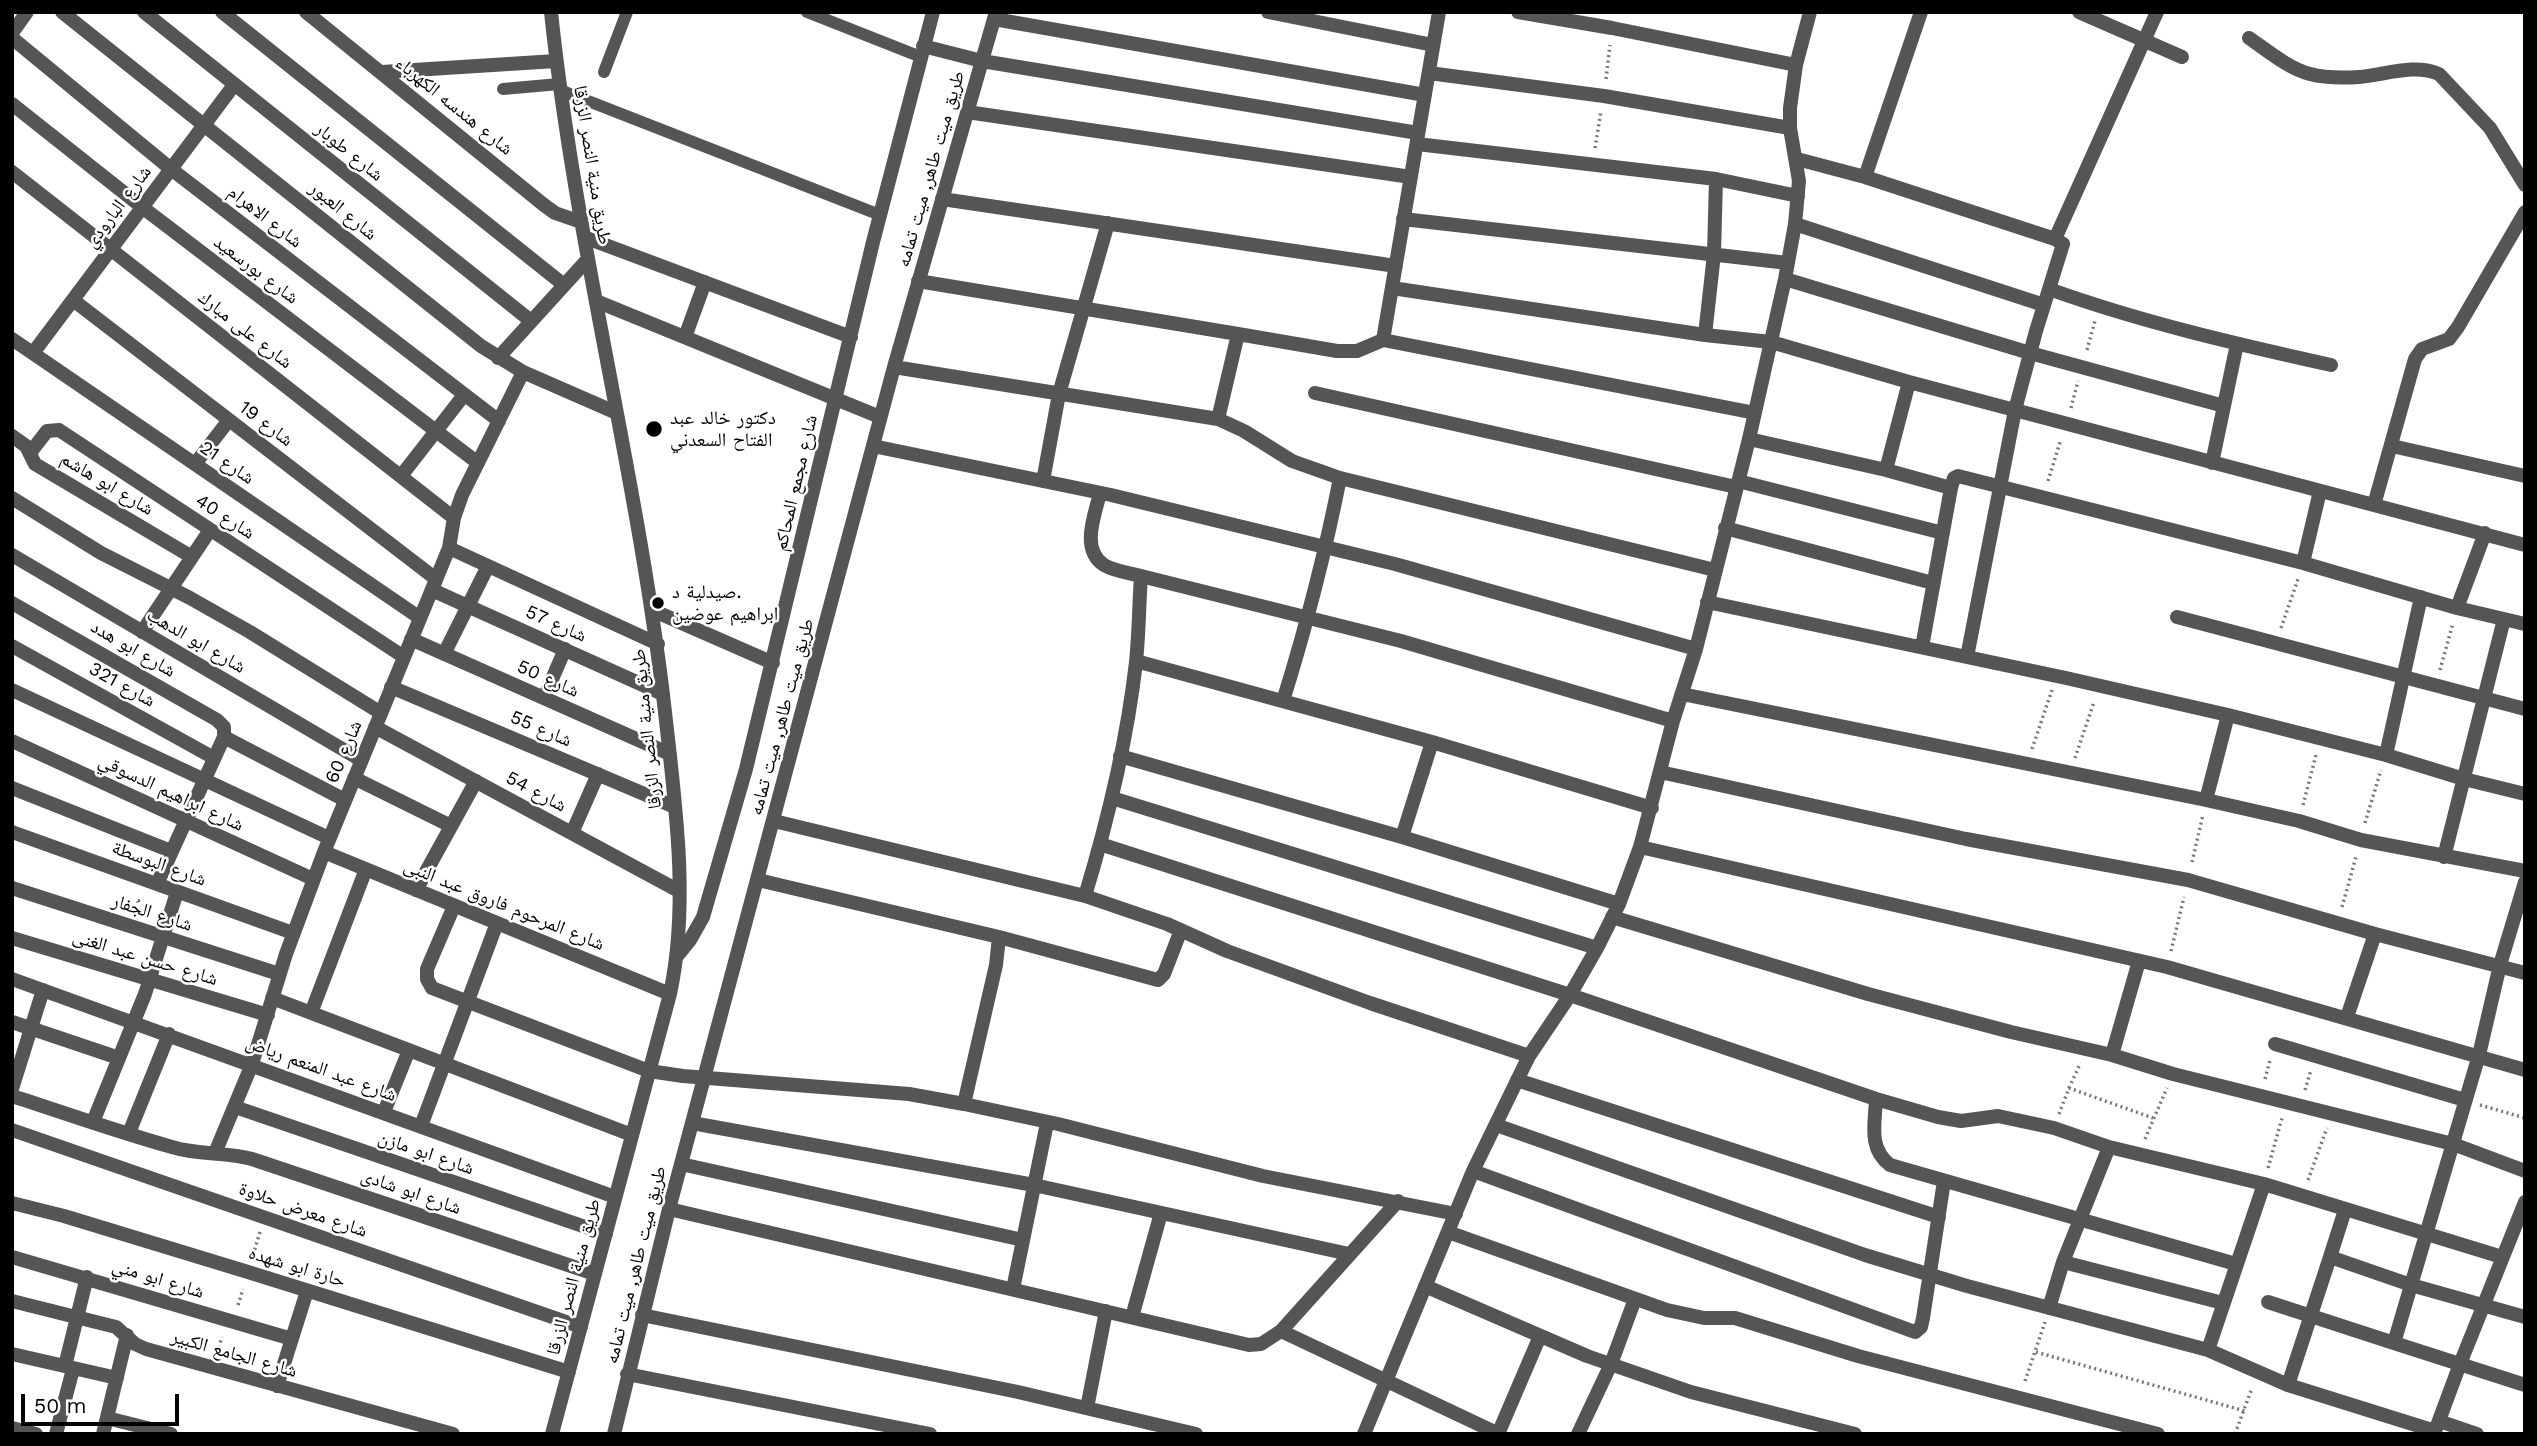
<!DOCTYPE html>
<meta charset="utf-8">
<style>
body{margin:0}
#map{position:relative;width:2537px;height:1446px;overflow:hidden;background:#fff;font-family:"Work Sans",sans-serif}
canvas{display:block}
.frame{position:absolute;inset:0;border:14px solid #000;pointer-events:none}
.scale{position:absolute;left:21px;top:1394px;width:158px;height:32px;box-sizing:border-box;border:4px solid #000;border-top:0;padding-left:9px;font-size:21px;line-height:24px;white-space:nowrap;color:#000;-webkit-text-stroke:5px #fff;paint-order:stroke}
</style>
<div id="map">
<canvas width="2537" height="1446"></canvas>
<div class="frame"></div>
<div class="scale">50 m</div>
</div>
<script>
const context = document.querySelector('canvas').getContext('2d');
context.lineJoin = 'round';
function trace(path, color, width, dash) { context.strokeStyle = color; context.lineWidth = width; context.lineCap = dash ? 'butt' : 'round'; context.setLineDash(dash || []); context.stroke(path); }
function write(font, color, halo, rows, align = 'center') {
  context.font = font + ' "Work Sans","Noto Naskh Arabic",sans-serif'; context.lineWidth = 5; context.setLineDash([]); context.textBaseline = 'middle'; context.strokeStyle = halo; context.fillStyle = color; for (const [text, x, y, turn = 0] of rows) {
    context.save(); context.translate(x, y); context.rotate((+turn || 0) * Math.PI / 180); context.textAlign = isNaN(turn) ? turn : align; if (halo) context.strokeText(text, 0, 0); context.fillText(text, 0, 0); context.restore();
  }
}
const path = new Path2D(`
 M1606,79L1610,45
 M1595,148L1601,111
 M2087,350L2095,321
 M2071,408L2078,381
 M2048,481L2061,439
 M2281,628L2298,579
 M2440,670L2453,623
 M2032,749L2052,690
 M2075,758L2094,702
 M2303,805L2316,755
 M2365,823L2381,770
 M2192,862L2203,815
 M2342,907L2356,857
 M2171,951L2184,897
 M2265,1079L2270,1060
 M2069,1088L2080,1064
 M2305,1090L2311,1070
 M2480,1105L2525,1118
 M2059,1114L2069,1088L2153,1118
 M2145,1139L2167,1088
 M2268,1168L2282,1118
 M2308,1180L2327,1128
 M253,1255L260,1232
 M238,1305L243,1289
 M2036,1352L2245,1411
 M217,1353L222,1337
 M2025,1381L2045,1322
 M2235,1434L2252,1388`);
const service = new Path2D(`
 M807,12L921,57
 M604,72L627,12
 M503,89L559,84
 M560,90L880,215`);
const minor = new Path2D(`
 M62,12L481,346L523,372L617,413
 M144,12L531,321
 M222,12L564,285
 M306,12L544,205L555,213L581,222
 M551,12C576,250 640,483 666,721C676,809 689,906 670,994L552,1434
 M1268,12L1433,45
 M1518,12L1612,28L1796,65
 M2079,12L2182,57
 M994,19L1425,95
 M12,33L27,12
 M12,38L171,169L499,421
 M2249,38C2268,51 2288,68 2310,74C2325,78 2344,78 2359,77C2384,75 2415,63 2439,74L2490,128L2525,185
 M923,46L982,61L1418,133
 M382,72L556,61
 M1429,73L1604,96L1790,128
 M12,104L142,207L478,463
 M967,112L1411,177
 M1417,144L1716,179L1798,196
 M1797,159L1865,177L2055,239L2063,244L2036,331L2015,410L1967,657
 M12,172L454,518
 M1865,177L1921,12
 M942,199L1396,266
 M1403,219L1788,263
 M1795,224L2044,305
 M584,237L851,337
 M2055,239L2157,12
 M1785,279L2030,353L2224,406
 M918,281L1238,334L1218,419
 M1392,288L1705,335L1771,342L1909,382L2525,545
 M2049,289C2141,322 2236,344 2331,365
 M73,300L436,579
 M596,301L880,417
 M1238,334L1337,351H1357L1383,340L1755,413
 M1705,335L1714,254L1716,179
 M685,337L705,282
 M12,339L420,618
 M1383,340L1439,12
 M33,353L234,85
 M498,358L588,259
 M894,367L1218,419L1244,431L1292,461L1340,478L1715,570
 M1315,393L1736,487
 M12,436L26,446L35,464L192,557
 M1749,439L1886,470L1951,488L1954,478L1958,476L2303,563L2457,608L2525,624
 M873,446L1111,495L1395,564L1696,649
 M2392,446L2525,476
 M30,453L47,431L59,430L404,657
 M2212,463L2237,344
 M195,464L229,420
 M1886,470L1909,382
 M401,476L464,395
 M1043,481L1059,394L1108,223
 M1738,481L1943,533
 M12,498L101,553L190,598L250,632L381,713
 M2374,505L2415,359L2422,349L2449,339L2458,327L2525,212
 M1725,528L1933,583
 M449,548L658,644
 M12,555L361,760
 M2303,563L2320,491
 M1141,576L1401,641L1673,721
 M432,590L663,694
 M1707,602L2066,678L2228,715L2386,755L2464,779L2525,794
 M12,603L217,720L224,727V737L157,884
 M2457,608L2485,533
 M652,610L773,663
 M2177,617L2525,709
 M142,632L210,530
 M411,639L670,754
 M12,646L214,758
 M1922,647L1951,488
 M444,654L488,566
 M1136,661L1432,742L1652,808
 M391,687L675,807
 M12,690L329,838
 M1682,694L2206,800L2299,821L2361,840L2525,871
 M544,698L565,649
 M1283,701C1306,627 1325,554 1340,478
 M375,727L679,891
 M224,737L345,800
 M12,741L313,879
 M2386,755L2421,597
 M1120,756L1402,837L1619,904
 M1660,772L1966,839L2188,880L2375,934L2525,973
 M354,778L451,826
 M12,788L171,851
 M1112,798L1597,948
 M2206,800L2228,715
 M774,821L1085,896L1167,924L1227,951L1370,1003L1529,1056
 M12,832L293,933
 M572,833L598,774
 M1402,837L1432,742
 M1100,844L1570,995L1876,1099L1938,1117L1961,1121L1998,1116L2054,1128L2109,1147L2264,1184L2502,1257
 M1640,847L2167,967L2525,1070
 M324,852L670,994
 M2444,857L2504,619
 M758,880L999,937
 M2525,882L2500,965L2479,1055L2394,1343L2525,1385
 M12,888L279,974
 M416,890L476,781
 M1085,896C1108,820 1127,741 1136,662C1139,633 1139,604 1141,576C1129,573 1114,571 1104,565C1080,549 1095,515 1100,493
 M454,906L427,969V979L432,988L649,1071L683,1076L909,1094L964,1104L1058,1124L1263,1176L1456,1214
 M1612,917L1868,994L2011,1032L2112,1055L2173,1074L2453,1144L2525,1171
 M12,938L268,1015
 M677,956L690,940L703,917L746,769L873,242L933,12
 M12,979L615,1197
 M272,998L632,1135
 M311,1013L366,869
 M2347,1017L2375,934
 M12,1022L119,1058
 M2275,1044L2465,1100
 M2112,1055L2139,961
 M1517,1080L1939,1217
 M12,1089L43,990
 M12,1096C65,1113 118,1132 172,1147C198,1155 225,1152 252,1159L595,1274
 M1876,1099C1875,1124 1868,1148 1890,1165L2236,1264
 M964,1104L996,965L999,937L1158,980L1164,974L1181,930
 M235,1107L606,1234
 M384,1112L409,1050
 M93,1122L145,994L177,892
 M692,1123L1034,1185L1349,1254
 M1496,1125L1865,1255L1967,1286L2208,1350L2288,1385L2435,1431
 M421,1126L497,923
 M12,1130L581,1327
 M129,1133L169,1034
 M215,1153L252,1064L286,954L324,852L449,548L454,518L462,495L523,372
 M681,1164L1023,1240
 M1473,1171L1915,1332L1921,1327L1923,1318L1944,1181
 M12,1203L64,1216L248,1272L569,1372
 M669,1209L1249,1345L1261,1344L1281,1331L1398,1201
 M1448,1232L1667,1310L1704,1318H1735L1858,1356L2158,1434
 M12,1257L292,1339
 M2330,1257L2345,1210
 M2063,1262L2223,1303
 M1425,1286L1587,1356L1691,1392L1855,1434
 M1013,1289L1047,1123
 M12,1301L116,1327L135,1344L146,1349L453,1434
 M2268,1302L2394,1343
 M2049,1308L2063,1262L2109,1147
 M642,1315L1018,1392L1196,1434
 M1132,1317L1161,1213
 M1281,1331L1499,1434
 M2208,1350L2264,1184
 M12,1354L117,1378
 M65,1366L87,1277
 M627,1374L930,1434
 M2288,1385L2330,1257L2411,1285L2525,1317
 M277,1386L307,1291
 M1087,1408L1106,1311
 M107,1418L171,1434
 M2439,1421L2477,1434
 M12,1428L36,1434
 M56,1434L73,1369
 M103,1434L127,1335
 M614,1434L669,1209L894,367L996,12
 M1364,1434L1473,1171L1529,1056L1570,995L1597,948L1619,904L1640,847L1673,721L1696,649L1749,439L1785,279L1795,224L1799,181L1790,128V108L1796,65L1810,12
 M1498,1434L1540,1336
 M1578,1434L1611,1364L1635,1299
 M2434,1434L2460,1364L2525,1202`);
const markers = [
 [654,429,9,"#000"],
 [658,603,7,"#000"]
];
const streetNames = [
 ["شارع هندسه الكهرباء",454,106,39],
 ["شارع طوبار",349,152,39],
 ["طريق منية النصر الزرقا",592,165,81],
 ["طريق ميت طاهر, ميت تمامه",931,169,-74],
 ["شارع البارودي",118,207,-53],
 ["شارع العبور",343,211,39],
 ["شارع الاهرام",265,217,38],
 ["شارع بورسعيد",256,270,37],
 ["شارع على مبارك",245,330,38],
 ["شارع 19",266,424,37],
 ["شارع 21",227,463,34],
 ["شارع مجمع المحاكم",796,483,-77],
 ["شارع ابو هاشم",107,484,31],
 ["شارع 40",225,517,33],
 ["شارع 57",556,624,24],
 ["شارع ابو الدهب",196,641,30],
 ["شارع ابو هدد",133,649,30],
 ["شارع 50",548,679,24],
 ["شارع 321",122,685,29],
 ["طريق ميت طاهر, ميت تمامه",782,717,-75],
 ["شارع 55",541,729,23],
 ["طريق منية النصر الزرقا",647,729,-96],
 ["شارع 60",344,752,-67],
 ["شارع 54",536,792,28],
 ["شارع ابراهيم الدسوقي",171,793,25],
 ["شارع البوسطة",159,864,20],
 ["شارع المرحوم فاروق عبد النبى",504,905,22],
 ["شارع الجُفار",152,913,18],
 ["شارع حسن عبد الغنى",145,958,17],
 ["شارع عبد المنعم رياض",321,1069,20],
 ["شارع ابو مازن",426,1153,19],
 ["شارع ابو شادى",411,1192,19],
 ["شارع معرض حلاوة",303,1210,19],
 ["طريق ميت طاهر, ميت تمامه",636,1265,-76],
 ["حارة ابو شهده",297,1267,17],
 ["طريق منية النصر الزرقا",574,1277,-75],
 ["شارع ابو مني",158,1279,17],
 ["شارع الجامع الكبير",234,1354,16]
];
const poiNames = [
 ["دكتور خالد عبد",670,418],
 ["الفتاح السعدني",670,440],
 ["صيدلية د.",672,592],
 ["ابراهيم عوضين",672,614]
];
trace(path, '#777', 3.5, [2, 3.5]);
trace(service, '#555', 12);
trace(minor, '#555', 14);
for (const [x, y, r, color] of markers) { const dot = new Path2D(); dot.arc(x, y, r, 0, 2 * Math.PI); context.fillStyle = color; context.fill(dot); trace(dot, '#fff', 2.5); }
write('19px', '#000', '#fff', streetNames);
write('19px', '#000', '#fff', poiNames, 'left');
</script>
